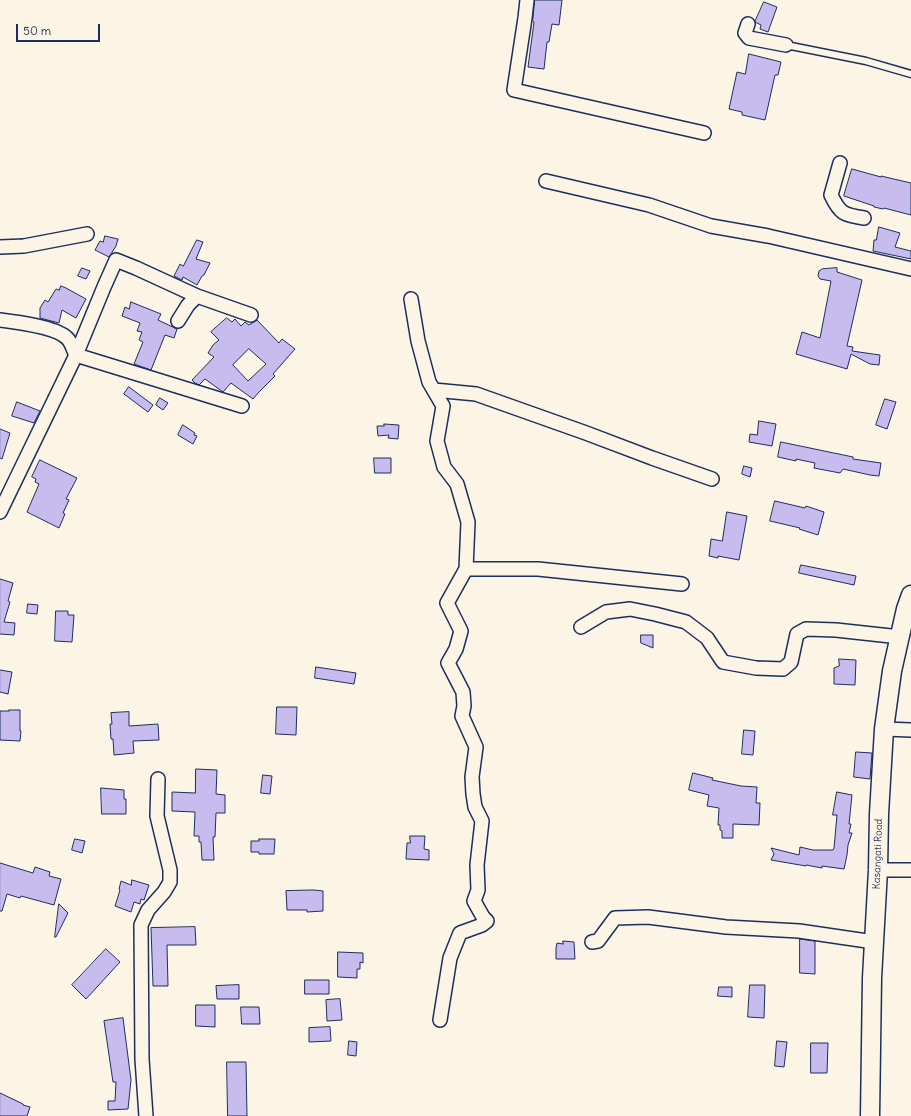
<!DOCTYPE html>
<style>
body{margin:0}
#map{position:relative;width:911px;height:1116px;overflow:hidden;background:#fcf5e5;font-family:Delius,sans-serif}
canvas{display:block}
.scale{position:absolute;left:16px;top:24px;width:84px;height:18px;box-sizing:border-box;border:2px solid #1b2f5e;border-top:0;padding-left:5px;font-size:12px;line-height:14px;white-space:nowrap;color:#1b2f5e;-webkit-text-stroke:3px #fcf5e5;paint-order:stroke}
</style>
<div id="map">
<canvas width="911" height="1116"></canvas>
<div class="scale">50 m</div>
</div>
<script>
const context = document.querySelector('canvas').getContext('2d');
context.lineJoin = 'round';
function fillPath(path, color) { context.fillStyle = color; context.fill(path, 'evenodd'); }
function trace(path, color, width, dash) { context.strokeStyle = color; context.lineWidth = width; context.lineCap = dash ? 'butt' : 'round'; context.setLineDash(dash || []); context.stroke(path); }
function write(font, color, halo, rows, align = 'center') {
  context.font = font + ' Delius,sans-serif'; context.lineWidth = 3.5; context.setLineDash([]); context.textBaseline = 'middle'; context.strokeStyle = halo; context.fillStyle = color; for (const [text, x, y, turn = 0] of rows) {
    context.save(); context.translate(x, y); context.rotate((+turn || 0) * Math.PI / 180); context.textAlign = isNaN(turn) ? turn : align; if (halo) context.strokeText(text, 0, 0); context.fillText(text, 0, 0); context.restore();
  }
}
const building = new Path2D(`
 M535,0H562L559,25L552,24L549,42H547L544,69L528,67L534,22L533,21Z
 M764,2L777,7L768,32L760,29L761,25L755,22Z
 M749,54L781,62L778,75H775L765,120L742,115V112L729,109L737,72L745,74Z
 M852,169L881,177V176L911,183V215L884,208L883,209L874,207V206L844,196Z
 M879,227L900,233L895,247L911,251V259L873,251L874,240H876Z
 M105,236L118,239L116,246L109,257L95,250L100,241L103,242Z
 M197,240L203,242L196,259L210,263L204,275L202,276L197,285L183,277L182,280L174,276L180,264L183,266Z
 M82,268L90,271L86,279L78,276Z
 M837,268V272L862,280L847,346L853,347L852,351L880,355L879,365L870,364L851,354L847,369L796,354L802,332L820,338L831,281L820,279L818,276L819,271L822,269Z
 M61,286L66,288L86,299L76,318L62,310L59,323L40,318V308L45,300L48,302L56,289L59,290Z
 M131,302L161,314L158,320L177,329L174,338L165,335L151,370L134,364L143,342L139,340L142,332L137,331L140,323L122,316L125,307L129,309Z
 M227,318L232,322L235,319L241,326L245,322L249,325L257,320L279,343L282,339L295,349L273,374L275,376L259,392L253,399L231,383L223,392L205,379L199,385L195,383L192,380L214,357L208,353L213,345L219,340L211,332ZM249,349L266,364L248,381L233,365Z
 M129,387L153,405L148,412L124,394Z
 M160,398L168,403L163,410L156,405Z
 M885,399L896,402L887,429L876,425Z
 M17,402L40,411L34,423L12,416Z
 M759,421L776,424L772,446L749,442L750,434L757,435Z
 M384,424L399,425L398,439L388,438L389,435L378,436L377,426H384Z
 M183,425L195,433L194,435L197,436L193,444L178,435Z
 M0,429L10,433L2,459L0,458Z
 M781,442L853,457V459L881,463L879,476L870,475L843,469L840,473L814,468L815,463L796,459V461L778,457Z
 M374,458H391V473H375Z
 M40,460L77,478L66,499L69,500L63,513L65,514L59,528L27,512L39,484L35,482L36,479L32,477Z
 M744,466L752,468L750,477L742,474Z
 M775,501L805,508L806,506L824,512L818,535L799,529L800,528L770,521Z
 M727,512L747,516L739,560L718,556V558L709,556L711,539L722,541Z
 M801,565L856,576L854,585L799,573Z
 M0,579L13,583L8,601L10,602L4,622L15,623L14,635L0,634Z
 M28,604L38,605L37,614L27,613Z
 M56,611H68V615H74L72,642L55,641Z
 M641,635H653V648L641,643Z
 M839,659L856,660L855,685L834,684V668L839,666Z
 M316,667L356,673L354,684L315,678Z
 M0,670L12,672L8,694L0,692Z
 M277,707H297L296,735L276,734Z
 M9,710H20V731H21L20,741L0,740V711H9Z
 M129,712V726L158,724L159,740L133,741L134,753L114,755L113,739H111L110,724H112L111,713Z
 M744,730L755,731L753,755L742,754Z
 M856,752L872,753L870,779L854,777Z
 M196,769L217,770L216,794L225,795V813H216L215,837H213L214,860H202L201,842H199V836H194L195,812L172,811V792L195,793Z
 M693,773L713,778L712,780L741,786L757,787L756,803H760L759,825L733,824V838H722V831L720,830V825H718L719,808L707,806L709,795L689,790Z
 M263,775L272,776L270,794L261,793Z
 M101,788L124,790V799H126V814H102Z
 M837,792L852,795L849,824H851L849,833H852L848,845L847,855L844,869L822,866V868L806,865V866L771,860L774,854L771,848L799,855L800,847L813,850H833L834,848L837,815H833Z
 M410,836H425L424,849L429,850V860L406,859L407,843H410Z
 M75,839L85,841L82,853L72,850Z
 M259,839H275L274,854H259V852H251V841H259Z
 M0,863L33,873L35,867L50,872L49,876L61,879L54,905L21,896L20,898L7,894L2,911H0Z
 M132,880L149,885L144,900L141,899L140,904L134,902L131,912L115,906L120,890L119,889L121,881L131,885Z
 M314,890L323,891V911L307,912V910H287L286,891Z
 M59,904L68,913L56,937H55Z
 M195,927L196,945H167L168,986H153L151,928Z
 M800,939L815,941V974L800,973Z
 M563,941L574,942L575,959H556V948L557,943L563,944Z
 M106,949L120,962L86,999L72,985Z
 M338,952L363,953V963L360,962V969H357V978L338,977Z
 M305,980H329V994H305Z
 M239,985V999H217L216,986Z
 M750,985H765L764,1018L748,1017Z
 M719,987H732V997L718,996Z
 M340,999L342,1020L327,1021L326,1000Z
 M196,1005H215V1027L196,1026Z
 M241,1007H259L260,1024H242Z
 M123,1018L131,1080L128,1109L108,1110V1101H115L116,1082H113L104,1021Z
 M330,1027L331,1041L309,1042V1028Z
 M349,1041L357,1042L356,1056L348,1055Z
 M777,1041L787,1042L784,1067L775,1066Z
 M811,1043H828L827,1073H811Z
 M227,1062H246L247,1116H228Z
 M0,1093L23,1104V1105L30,1107L27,1116H0Z`);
const lane = new Path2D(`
 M786,45L866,61L911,74`);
const street = new Path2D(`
 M527,0L525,18L514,90L704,133
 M748,24L745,33L749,38L786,45
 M840,163L831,195C840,214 844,215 864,218
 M546,181L649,205L711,226L768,236L911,269
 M0,247L24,246L87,234
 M411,299L418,341L429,382L443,406L437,441L444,467L457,484L468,522L466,569L447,603L461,631L456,649L448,663L463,692L464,706L462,716L476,747L472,777L473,794L475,807L482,821L477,865L478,890L474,901L483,917L487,921L482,925L460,933L450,958L440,1020
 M0,320C16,322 56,327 67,338C72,343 73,350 76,355L242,406
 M178,321L188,305L197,296L251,315
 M434,390L476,394L586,433L652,458L712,479
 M0,512L76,355L104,287L116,260L136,268L197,296
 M466,569H538L682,584
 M581,627L606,612L630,609L655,614L686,622L707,638L723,662L756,668L783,669L791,662L797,634L806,629L836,630L900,637
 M884,729L911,730
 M878,870H911
 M592,942L598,941L615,918L648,917L726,927L799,931L874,942
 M146,1116L142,1059L141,925L148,910L164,892L170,882V870L157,816L158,779`);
const secondary = new Path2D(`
 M870,1116L872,978L878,870L879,814L884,729L892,671L906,609L911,595`);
const streetNames = [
 ["Kasangati Road",878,854,-88]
];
fillPath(building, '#c8bcee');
trace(building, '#1b2f5e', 1);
trace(lane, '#1b2f5e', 9);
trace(street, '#1b2f5e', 16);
trace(secondary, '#1b2f5e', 21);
trace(lane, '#fcf5e5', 6);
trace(street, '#fcf5e5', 13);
trace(secondary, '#fcf5e5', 18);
write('10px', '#1b2f5e', '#fcf5e5', streetNames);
</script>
